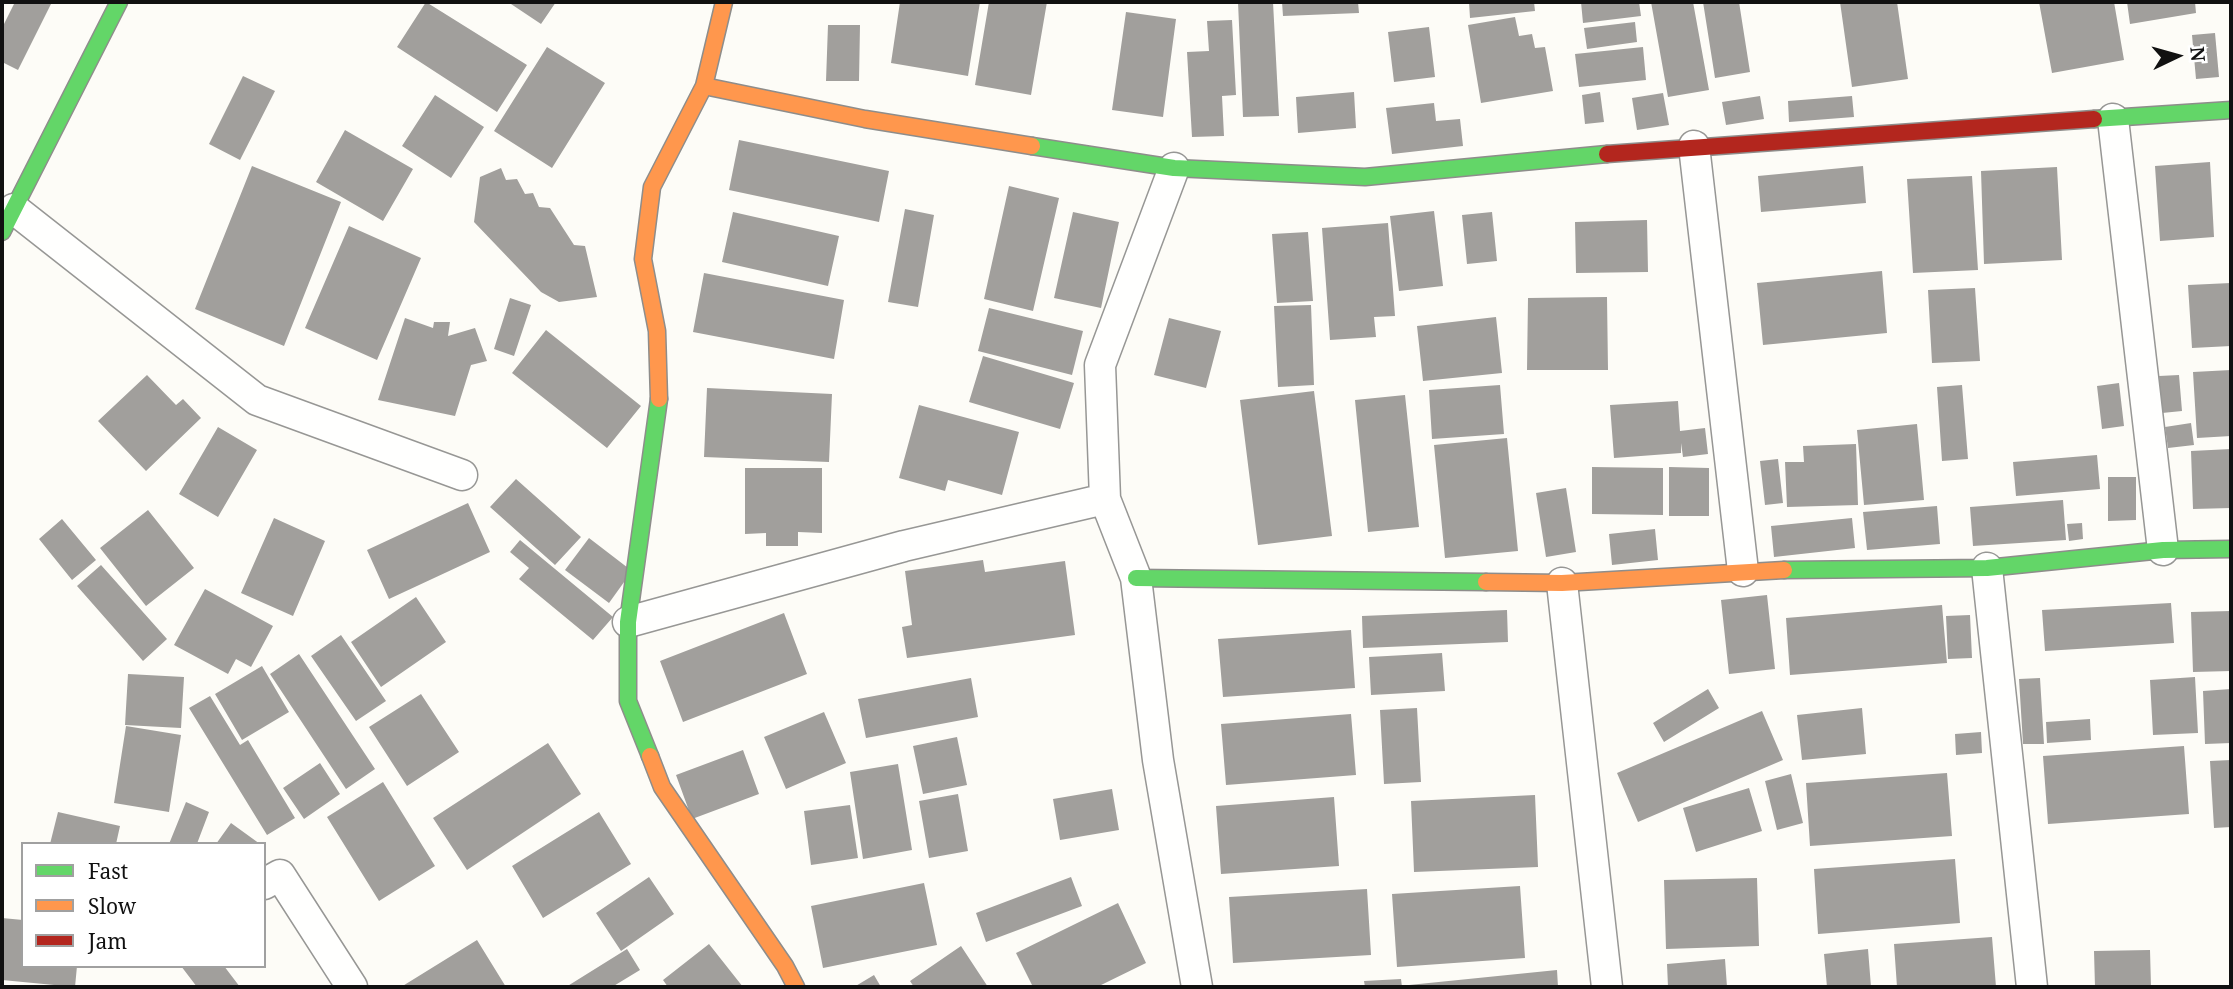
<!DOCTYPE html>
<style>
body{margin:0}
#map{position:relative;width:2233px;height:989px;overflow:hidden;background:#fdfcf7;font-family:"Noto Serif",serif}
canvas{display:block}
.frame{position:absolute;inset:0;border:4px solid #111;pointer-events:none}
.legend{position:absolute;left:21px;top:842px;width:245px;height:126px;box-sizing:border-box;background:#fff;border:2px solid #a0a0a0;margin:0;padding:9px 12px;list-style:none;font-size:21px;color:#111}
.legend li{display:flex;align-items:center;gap:14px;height:35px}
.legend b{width:35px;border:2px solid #a0a0a0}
.north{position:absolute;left:2142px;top:21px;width:70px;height:70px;-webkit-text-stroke:5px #fff;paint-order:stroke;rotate:85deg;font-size:19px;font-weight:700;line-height:28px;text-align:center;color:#111}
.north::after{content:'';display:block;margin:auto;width:24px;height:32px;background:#111;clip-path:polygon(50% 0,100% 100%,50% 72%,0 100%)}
</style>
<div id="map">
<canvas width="2233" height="989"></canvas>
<div class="frame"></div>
<ul class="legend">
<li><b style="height:9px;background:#63d668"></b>Fast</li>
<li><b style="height:9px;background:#ff974d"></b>Slow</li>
<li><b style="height:9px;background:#b3261e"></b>Jam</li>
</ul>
<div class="north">N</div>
</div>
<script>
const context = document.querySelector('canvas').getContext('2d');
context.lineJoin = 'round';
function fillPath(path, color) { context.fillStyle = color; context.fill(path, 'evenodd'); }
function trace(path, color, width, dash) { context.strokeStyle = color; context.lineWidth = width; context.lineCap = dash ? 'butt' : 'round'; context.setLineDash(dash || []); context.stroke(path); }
const building = new Path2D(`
 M15,2H52L18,70L2,62V28Z
 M426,2L527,65L497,112L397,47Z
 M508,2H556L541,24Z
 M900,2H980L968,76L891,63Z
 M989,2H1047L1031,95L975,85Z
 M1238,2H1273L1279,116L1243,117Z
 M1282,2H1358L1359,13L1283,16Z
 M1469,2H1534L1535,11L1470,18Z
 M1581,2H1639L1641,16L1583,23Z
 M1651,2H1693L1709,90L1668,97Z
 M1703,2H1739L1750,72L1715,78Z
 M1840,2H1897L1908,79L1852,87Z
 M2039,2H2114L2124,60L2052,73Z
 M2127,2H2195L2196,13L2130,24Z
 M1126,12L1176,19L1163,117L1112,110Z
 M1515,17L1519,36L1532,34L1535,48L1545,47L1553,91L1481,103L1468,25Z
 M1232,20L1236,95L1222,96L1224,136L1192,137L1187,52L1209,51L1207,21Z
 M1635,22L1637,42L1587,49L1584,28Z
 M828,25H860L859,81H826Z
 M1429,27L1435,77L1394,82L1388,32Z
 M2215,33L2219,77L2196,79L2192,35Z
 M547,47L605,83L552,168L494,131Z
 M1643,47L1646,80L1579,87L1575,54Z
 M243,76L275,91L240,160L209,144Z
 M1354,92L1356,128L1298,133L1296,97Z
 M1600,92L1604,122L1585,124L1582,95Z
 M1663,93L1669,125L1637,130L1632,98Z
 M435,95L484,127L451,178L402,146Z
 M1760,96L1764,119L1726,125L1722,102Z
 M1852,96L1854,117L1789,122L1788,101Z
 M1434,103L1436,121L1460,119L1463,146L1392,154L1386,108Z
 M345,130L413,169L383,221L316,182Z
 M739,140L889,171L879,222L729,190Z
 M2210,162L2214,237L2160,241L2155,166Z
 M252,166L341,202L284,346L195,309Z
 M1863,166L1866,203L1761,212L1758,176Z
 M2057,167L2062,260L1984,264L1981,171Z
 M501,168L506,180L517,179L525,194L533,193L539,207L550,208L574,245L585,246L597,297L559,302L541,292L474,222L480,177Z
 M1972,176L1978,270L1913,273L1907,179Z
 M1009,186L1059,198L1033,311L984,299Z
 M905,209L934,215L918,307L888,302Z
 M1434,211L1443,286L1399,291L1390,216Z
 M733,212L839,236L828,286L722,262Z
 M1073,212L1119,222L1101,308L1054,298Z
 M1492,212L1497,261L1467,264L1462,215Z
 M1647,220L1648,272L1576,273L1575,222Z
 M1388,223L1395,316L1374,317L1376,337L1330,340L1322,228Z
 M349,226L421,258L377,360L305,328Z
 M1308,232L1313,301L1277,303L1272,234Z
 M1882,271L1887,333L1763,345L1757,283Z
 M704,273L844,300L834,359L693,332Z
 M2231,283V346L2192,348L2188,285Z
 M1975,288L1980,361L1932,363L1928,290Z
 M1607,297L1608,370H1527L1528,298Z
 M510,298L531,305L514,356L494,349Z
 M1311,305L1314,385L1278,387L1274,306Z
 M989,308L1083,331L1072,375L978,351Z
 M1496,317L1502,373L1423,381L1417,326Z
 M405,318L433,328L434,322H450L448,336L475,328L487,361L471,365L455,416L378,400Z
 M1169,318L1221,331L1206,388L1154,375Z
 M546,330L641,406L607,448L512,373Z
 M983,356L1074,383L1060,429L969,402Z
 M2231,370V436L2197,438L2193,372Z
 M147,375L176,405L183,399L201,418L146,471L98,421Z
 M2179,375L2182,411L2162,413L2159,376Z
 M2119,383L2124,426L2102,429L2097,386Z
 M1500,385L1504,434L1432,439L1429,390Z
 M1962,385L1968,459L1942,461L1937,387Z
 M707,388L832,394L829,462L704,457Z
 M1314,391L1332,536L1258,545L1240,400Z
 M1405,395L1419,527L1368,532L1355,400Z
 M1678,401L1680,431L1705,428L1708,454L1683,457L1681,443V453L1614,458L1610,405Z
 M919,405L1019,432L1002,495L948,480L945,491L899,478Z
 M2191,423L2194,445L2168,448L2165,427Z
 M1917,424L1924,500L1864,505L1857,430Z
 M218,427L257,450L218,517L179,494Z
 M1507,438L1518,551L1445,558L1434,445Z
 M1856,444L1858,505L1787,507L1785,462H1804L1803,446Z
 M2231,449V508L2193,509L2191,451Z
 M2097,455L2100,489L2016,496L2013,462Z
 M1778,459L1783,503L1765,505L1760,461Z
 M1592,467L1663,468V515L1592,514Z
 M1669,467L1709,468V516H1669Z
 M745,468H822V533L798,532V546H766V533L745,534Z
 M2108,477H2136V520L2108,521Z
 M516,479L581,537L555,565L490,507Z
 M1566,488L1576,552L1546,557L1536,493Z
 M2063,500L2066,540L1973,546L1970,507Z
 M468,503L490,552L389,599L367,550Z
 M1937,506L1940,544L1867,550L1863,512Z
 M148,510L194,568L146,606L100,548Z
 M274,518L325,541L293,616L241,593Z
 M1852,518L1855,548L1774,557L1771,526Z
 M62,519L96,560L72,580L39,539Z
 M2082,523L2083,539L2069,541L2067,524Z
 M1655,529L1658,560L1612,565L1609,534Z
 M589,538L632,571L609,603L565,570Z
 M520,540L613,617L593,640L519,579L529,568L510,552Z
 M983,560L985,572L1065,561L1075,635L907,658L902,627L912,625L905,571Z
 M101,565L167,639L143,661L77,586Z
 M205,589L273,626L251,667L236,659L228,674L174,645Z
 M1767,595L1775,669L1729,674L1721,600Z
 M416,597L446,642L381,687L351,642Z
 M2171,603L2174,643L2045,651L2042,610Z
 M1942,605L1947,663L1790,675L1786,618Z
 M1507,610L1508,642L1363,648L1362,616Z
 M2231,611V671L2193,672L2191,612Z
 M784,613L807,674L683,722L660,661Z
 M1970,615L1972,658L1948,659L1946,616Z
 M1351,630L1355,688L1223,697L1218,639Z
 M341,635L386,701L356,721L311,656Z
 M1442,653L1445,691L1371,695L1369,657Z
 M299,654L375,769L346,789L270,674Z
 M262,666L289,712L242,740L215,694Z
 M128,674L184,677L181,728L125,725Z
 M2195,677L2198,733L2153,735L2150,680Z
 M971,678L978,717L866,738L858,699Z
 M2040,678L2044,744H2023L2019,679Z
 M1708,689L1719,708L1664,742L1653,723Z
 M2231,689V743L2205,744L2203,691Z
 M421,694L459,752L407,786L369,727Z
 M210,696L240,745L248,740L295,818L267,835L189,708Z
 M1417,708L1421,782L1384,784L1380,710Z
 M1862,708L1866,754L1802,760L1797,715Z
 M1762,711L1783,760L1638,822L1617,773Z
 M824,712L846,763L786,789L764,737Z
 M1351,714L1356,775L1226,785L1221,724Z
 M2090,719L2091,740L2047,743L2046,722Z
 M126,726L181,735L169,812L114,803Z
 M1981,732L1982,753L1956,755L1955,734Z
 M957,737L967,785L923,794L913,746Z
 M548,743L581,794L467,870L433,818Z
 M2184,746L2189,814L2048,824L2043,756Z
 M743,750L759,794L692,819L676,775Z
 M2231,760V827L2214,828L2210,761Z
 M320,763L340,794L304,819L283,788Z
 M898,764L912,850L863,859L850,772Z
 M1947,773L1952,836L1810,846L1806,783Z
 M1791,774L1803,823L1777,830L1765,781Z
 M383,782L435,866L379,901L327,817Z
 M1749,788L1762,831L1696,852L1683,808Z
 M1112,789L1119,830L1060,840L1053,799Z
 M958,794L968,851L929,858L919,801Z
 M1535,795L1538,867L1414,872L1411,801Z
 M1334,797L1339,866L1221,874L1216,806Z
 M186,802L209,812L198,841L197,844H169Z
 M850,805L858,858L811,865L804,811Z
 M58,812L120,826L116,844H50Z
 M599,812L631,864L543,918L512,866Z
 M231,823L260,844H216Z
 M1955,859L1960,923L1818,934L1814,869Z
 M649,877L674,914L621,951L596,913Z
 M1071,877L1082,906L986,942L976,913Z
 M1757,878L1759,946L1666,949L1664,880Z
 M924,883L937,945L823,968L811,906Z
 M1520,886L1525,958L1397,967L1392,894Z
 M1367,889L1371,955L1233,963L1229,897Z
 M1118,903L1146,963L1097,987H1033L1016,953Z
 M2,918L23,920V966H77L75,987L2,980Z
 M1992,937L1996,987H1897L1894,944Z
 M477,940L506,987H401Z
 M709,944L743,987H668L663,980Z
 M961,946L988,987H914L910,981Z
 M627,949L640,970L612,987H566Z
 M1868,949L1871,987H1827L1824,954Z
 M2150,950L2151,987H2095L2094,951Z
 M1725,959L1727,987H1668L1667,964Z
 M181,966H224L240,987H197Z
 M1557,970L1558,987H1409V985Z
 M874,975L881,987H854Z
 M1401,979L1402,987H1365L1364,981Z`);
const street = new Path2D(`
 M2113,119L2163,550
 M1694,146L1743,571
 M1174,168L1100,365L1105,499L1136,578L1158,760L1197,987
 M14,209L257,400L462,475
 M1987,568L2032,987
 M1562,583L1607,987
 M628,622L904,546L1105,499
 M264,884L280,875L352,987`);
const fast = new Path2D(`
 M2094,119L2231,110
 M1032,146L1174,168L1365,177L1607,154
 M2,232L119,2
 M1784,570L1987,568L2163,550L2231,549
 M1136,578L1486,582
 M650,756L628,701V622L659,399`);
const slow = new Path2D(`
 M704,86L865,119L1032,146
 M659,399L657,331L643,259L652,187L704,86L724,2
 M1486,582L1562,583L1784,570
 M650,756L662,787L785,966L796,987`);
const jam = new Path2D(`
 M1607,154L2094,119`);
fillPath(building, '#a19f9c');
trace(street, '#979795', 33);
trace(fast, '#8e8d8b', 19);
trace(slow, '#8e8d8b', 19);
trace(jam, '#8e8d8b', 19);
trace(street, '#fffffe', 30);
trace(fast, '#63d668', 16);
trace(slow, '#ff974d', 16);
trace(jam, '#b3261e', 16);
</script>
